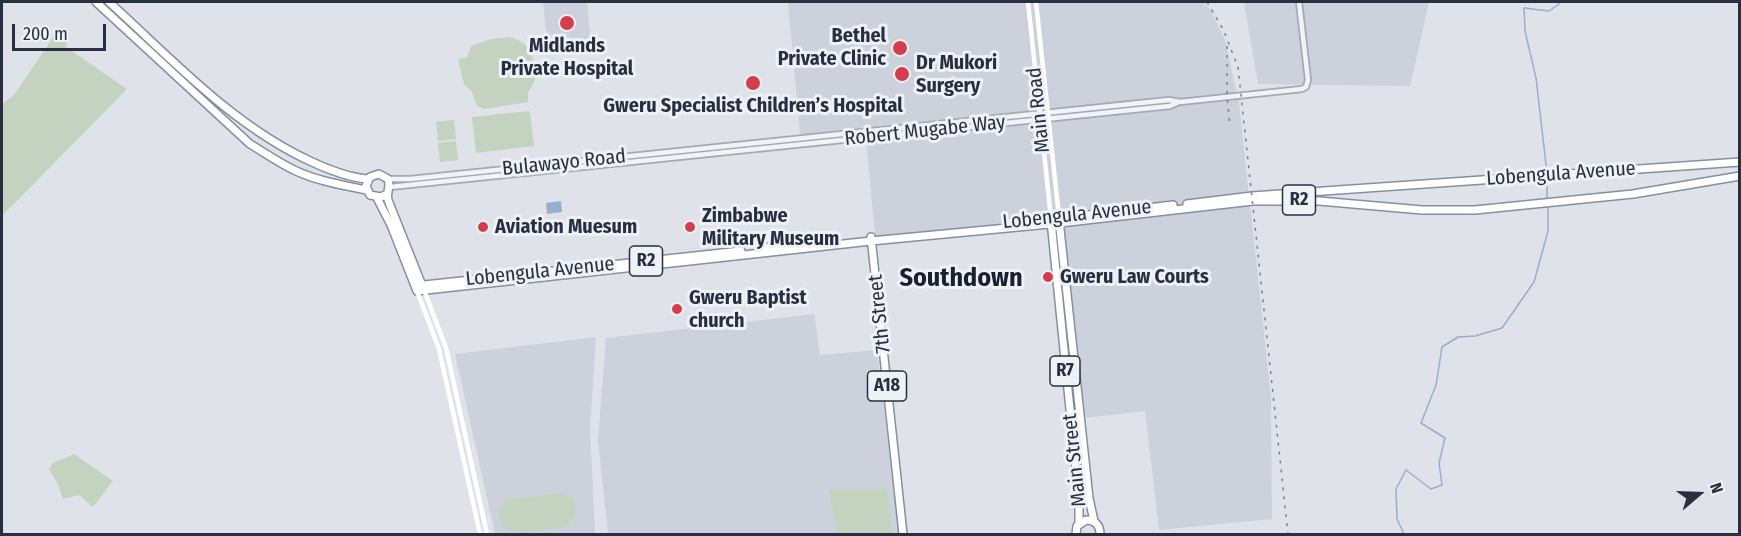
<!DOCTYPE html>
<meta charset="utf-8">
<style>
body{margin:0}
#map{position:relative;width:1741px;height:536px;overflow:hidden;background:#dfe2e9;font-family:"Fira Sans Condensed",sans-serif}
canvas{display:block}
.frame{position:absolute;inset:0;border:3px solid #272f41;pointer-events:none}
.north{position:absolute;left:1669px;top:464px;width:60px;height:60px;-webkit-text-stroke:4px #eef1f6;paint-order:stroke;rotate:71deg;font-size:16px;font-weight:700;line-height:24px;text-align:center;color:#272f41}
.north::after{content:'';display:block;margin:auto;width:21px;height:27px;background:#272f41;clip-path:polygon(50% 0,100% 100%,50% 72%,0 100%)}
.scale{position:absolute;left:12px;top:24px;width:94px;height:27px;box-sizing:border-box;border:3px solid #272f41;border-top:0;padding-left:8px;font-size:18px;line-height:21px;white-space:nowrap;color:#272f41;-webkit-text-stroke:4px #eef1f6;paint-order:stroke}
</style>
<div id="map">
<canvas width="1741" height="536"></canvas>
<div class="frame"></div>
<div class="north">N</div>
<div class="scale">200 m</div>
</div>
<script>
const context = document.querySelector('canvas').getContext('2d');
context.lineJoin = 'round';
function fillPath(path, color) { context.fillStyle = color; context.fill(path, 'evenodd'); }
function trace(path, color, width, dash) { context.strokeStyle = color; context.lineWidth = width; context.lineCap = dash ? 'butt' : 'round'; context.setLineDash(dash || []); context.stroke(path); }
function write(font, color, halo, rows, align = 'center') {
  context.font = font + ' "Fira Sans Condensed",sans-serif'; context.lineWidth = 6; context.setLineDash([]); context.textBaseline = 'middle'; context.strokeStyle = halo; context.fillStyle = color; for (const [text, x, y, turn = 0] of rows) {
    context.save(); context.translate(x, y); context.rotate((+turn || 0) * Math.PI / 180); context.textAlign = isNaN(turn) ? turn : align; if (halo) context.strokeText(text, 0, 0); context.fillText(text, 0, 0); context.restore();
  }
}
const built = new Path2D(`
 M543,2H587L591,44L548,50Z
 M788,2H1203L1210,9L1225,40L1239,103L1271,397L1272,519L1159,530L1145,411L1067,420L1047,226L876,244L866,140L801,145Z
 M1244,2H1429L1410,86L1258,84Z
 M814,314L820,355L877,350L899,534H608L598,439L606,338Z
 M596,337L590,428L595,534H495L455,354Z`);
const green = new Path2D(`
 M58,30H68L66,47L127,89L2,216V104L14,95Z
 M510,37C525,42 532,49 534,65C536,78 536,82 528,92V102L484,109L477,106L472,92L464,84L458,59L467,57L471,46L492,39Z
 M530,111L534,146L476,153L472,117Z
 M454,120L456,139L438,141L436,122Z
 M456,141L458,160L440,162L438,143Z
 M74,454L113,481L93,507L79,495L63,499L58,484L49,469L53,463Z
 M829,489H887L892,534H837Z
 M562,493C563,493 570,496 571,497C579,505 576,520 567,525C561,529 552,529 545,530C530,532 511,536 502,524C497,517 499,510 503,502L511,499Z`);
const water = new Path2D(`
 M561,201L562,212L547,214L546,203Z`);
const stream = new Path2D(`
 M1547,173L1536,78L1525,31L1524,8L1549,11L1559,4L1558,2
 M1547,178V200
 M1404,534L1397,519L1396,489L1406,470L1431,489L1442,485L1439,463L1445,438L1421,423L1436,385L1442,347L1458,337L1475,336L1502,328L1534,282L1548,231V205`);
const tertiary = new Path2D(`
 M388,179H410L1169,100L1180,102L1302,89L1306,87L1308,80L1299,2
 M390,187L1170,106L1177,103`);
const secondary = new Path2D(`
 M1028,2L1051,218
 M1036,2L1059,217
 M424,290L446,348L487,534
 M417,291L439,349L480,534`);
const trunk = new Path2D(`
 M96,2L250,144C265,153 279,163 294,170C317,181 342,185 366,190
 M109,2C172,59 232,125 310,161C329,170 347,177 367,179
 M387,194L381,197L370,195L366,186L370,177L379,174L388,179C391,187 386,192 388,200L423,288
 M377,198L391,225L417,291L871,241L1060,223L1253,201H1319L1422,210H1475L1633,194L1740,176
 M1187,204L1252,196L1740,162
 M1140,209L1173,205
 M1059,220L1089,498L1094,521
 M1051,221L1079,499V523
 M1008,223L1117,212
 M871,237L903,534
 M761,248L794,245
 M415,286L741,251
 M1076,534L1077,526L1086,520C1095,520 1100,525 1100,534`);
const rail = new Path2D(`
 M1207,2L1223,29L1238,67L1288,534
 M1227,46V97L1230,126`);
const markers = [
 [567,23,8,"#d43e4c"],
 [900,48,8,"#d43e4c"],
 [902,74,8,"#d43e4c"],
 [753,83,8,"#d43e4c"],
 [483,227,6,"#d43e4c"],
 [690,227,6,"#d43e4c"],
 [1048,277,6,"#d43e4c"],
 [677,309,6,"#d43e4c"]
];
const shields = [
 [1299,200,33],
 [646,261,33],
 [1065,371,30],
 [887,386,39]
];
const shieldNames = [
 ["R2",1299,200],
 ["R2",646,261],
 ["R7",1065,371],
 ["A18",887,386]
];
const poiNames = [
 ["Bethel",886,36,"right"],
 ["Private Clinic",886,59,"right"],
 ["Midlands",567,46,"center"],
 ["Private Hospital",567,69,"center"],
 ["Dr Mukori",916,63],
 ["Surgery",916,86],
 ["Gweru Specialist Children’s Hospital",753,106,"center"],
 ["Zimbabwe",702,216],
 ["Military Museum",702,239],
 ["Aviation Muesum",495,227],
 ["Gweru Law Courts",1060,277],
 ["Gweru Baptist",689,298],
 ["church",689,321]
];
const streetNames = [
 ["Main Road",1039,110,-96],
 ["Robert Mugabe Way",925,131,-6],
 ["Bulawayo Road",564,163,-6],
 ["Lobengula Avenue",1561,174,-4],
 ["Lobengula Avenue",1077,215,-6],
 ["Lobengula Avenue",540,272,-6],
 ["7th Street",880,314,-96],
 ["Main Street",1075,460,-96]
];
const districtNames = [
 ["Southdown",961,279]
];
fillPath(built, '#cdd1db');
fillPath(green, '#c3d3c0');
fillPath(water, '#98aecb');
trace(stream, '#98aecb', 1.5);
trace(tertiary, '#a4a9b3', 8);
trace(trunk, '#868fa0', 10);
trace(tertiary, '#f2f3f7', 4.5);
trace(secondary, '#fff', 4.5);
trace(trunk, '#fff', 7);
trace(rail, '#788193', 1.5, [3, 6]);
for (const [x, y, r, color] of markers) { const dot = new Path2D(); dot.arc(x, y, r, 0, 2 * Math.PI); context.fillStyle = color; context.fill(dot); trace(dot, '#eef1f6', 2); }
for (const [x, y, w] of shields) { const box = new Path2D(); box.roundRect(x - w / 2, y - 15, w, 30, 4.5); context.fillStyle = '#eef1f6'; context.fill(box); trace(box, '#272f41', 1.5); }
write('bold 18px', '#272f41', null, shieldNames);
write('bold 20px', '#272f41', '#eef1f6', poiNames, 'left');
write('20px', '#272f41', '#eef1f6', streetNames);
write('bold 26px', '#192031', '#eef1f6', districtNames);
</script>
